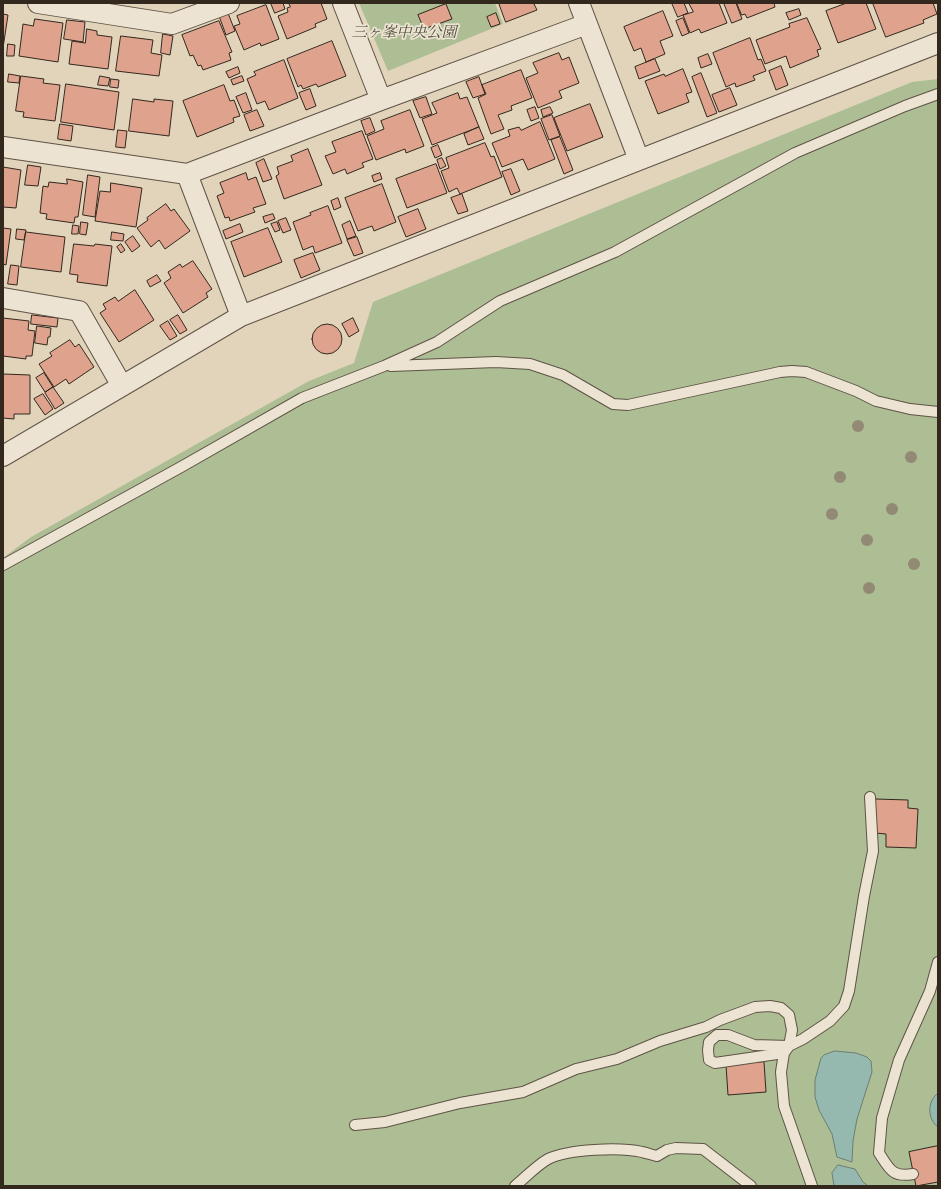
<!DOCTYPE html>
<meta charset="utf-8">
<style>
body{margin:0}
#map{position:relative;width:941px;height:1189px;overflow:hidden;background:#e2d4ba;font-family:"IM FELL Great Primer",serif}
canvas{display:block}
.frame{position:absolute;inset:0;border:4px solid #32281e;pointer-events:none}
</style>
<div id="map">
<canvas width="941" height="1189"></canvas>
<div class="frame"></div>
</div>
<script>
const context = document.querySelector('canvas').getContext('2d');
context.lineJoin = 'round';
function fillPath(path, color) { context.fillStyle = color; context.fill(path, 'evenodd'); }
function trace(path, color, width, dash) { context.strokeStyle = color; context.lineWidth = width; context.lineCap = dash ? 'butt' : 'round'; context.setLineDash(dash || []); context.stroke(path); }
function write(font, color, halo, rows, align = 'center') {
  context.font = font + ' "IM FELL Great Primer","Noto Serif JP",serif'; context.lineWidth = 3.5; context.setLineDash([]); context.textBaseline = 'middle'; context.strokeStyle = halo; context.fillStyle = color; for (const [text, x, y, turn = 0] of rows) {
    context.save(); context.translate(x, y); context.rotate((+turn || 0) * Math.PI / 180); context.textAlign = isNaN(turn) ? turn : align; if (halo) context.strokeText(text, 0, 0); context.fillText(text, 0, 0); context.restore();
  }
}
const green = new Path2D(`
 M359,3H495L503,24L388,71Z
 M938,79V1186H3V558L31,537L309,381L354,363L373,302L912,82Z`);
const water = new Path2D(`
 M835,1051L856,1053L867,1057L871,1061L872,1072L857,1119L853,1141L852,1162L837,1157L832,1134L819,1110L815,1097V1080L821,1058L824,1055Z
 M938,1093V1127C927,1119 927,1101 938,1093Z
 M838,1165L855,1169L863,1182L868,1186H834L832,1173Z`);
const building = new Path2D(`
 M271,3H283L285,9L275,13Z
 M289,3H321L327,19L315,24L316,27L287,39L278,16L288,12L287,8L290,7Z
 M499,3H537L534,4L537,10L506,22Z
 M672,3H684L688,13L678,17Z
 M689,3H719L727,23L701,33L699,29L690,33L683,15L693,12Z
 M724,3H736L742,19L732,23Z
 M737,3H774L775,7L747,18L745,14L742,15Z
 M847,3H866L876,29L838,43L826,11Z
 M873,3H933L937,14L923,20L924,23L886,37Z
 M446,4L452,19L424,29L418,15Z
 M266,5L279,39L261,46L260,43L244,50L234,26L240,24L237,16Z
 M799,9L801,15L789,20L786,13Z
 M663,11L673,36L660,41L665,54L646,62L641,48L634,51L624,27Z
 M228,13L235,31L226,35L219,16Z
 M496,13L500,24L491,27L487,17Z
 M3,14L8,15L3,48Z
 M683,18L689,33L682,36L676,21Z
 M807,18L821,49L817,50L819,56L790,68L786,56L765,64L756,40L790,27L789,24Z
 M35,19L63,23L58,62L19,56L23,24L33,26Z
 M67,20L85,22L83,42L64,39Z
 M219,21L232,52L229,53L231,60L203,70L201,65L198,66L193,55L190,56L182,35Z
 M87,29L97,31V35L112,37L108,69L69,64L72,41L85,43Z
 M163,34L173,36L170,55L161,53Z
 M121,36L153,40L151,53L162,55L159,76L116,71Z
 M750,38L758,60L761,59L766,71L753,76L755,80L736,87L735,83L726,87L713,53Z
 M332,41L346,76L318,87L316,84L303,89L301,85L298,87L287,59Z
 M8,44L15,45L14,56H7Z
 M559,53L562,60L569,57L579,83L559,91L562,98L538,108L526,78L538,73L533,63Z
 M708,54L712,64L701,68L698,58Z
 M655,59L660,71L639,79L635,67Z
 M284,60L298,98L269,110L265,101L257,104L247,79L256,75L254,72Z
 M781,66L788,85L776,90L769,71Z
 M238,67L240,73L229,78L226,72Z
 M683,69L692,92L686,94L689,102L658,114L645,81L664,74L665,76Z
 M521,70L532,98L511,106L512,110L498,115L504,129L491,134L478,98L486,94L482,85Z
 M701,73L717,113L707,117L692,77Z
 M9,74L20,76L19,83L8,82Z
 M21,76L44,79L43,83L60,85L55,121L23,117L24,112L16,111Z
 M100,76L110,78L108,86L98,85Z
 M242,76L244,81L233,85L231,80Z
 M479,77L485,94L473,98L466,82Z
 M111,79L119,80L118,88L110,87Z
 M66,84L119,92L114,130L61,122Z
 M224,85L230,101L234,100L240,116L233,118L234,122L197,137L183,101Z
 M730,88L737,105L719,112L712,95Z
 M310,89L316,106L306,110L299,93Z
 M246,93L252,110L243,113L236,97Z
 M458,93L460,99L467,97L479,127L432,145L422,119L437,113L432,103Z
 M426,97L432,114L420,118L413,101Z
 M133,99L154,102V99L173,101L169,136L129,131Z
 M590,104L603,137L567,151L554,118Z
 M535,107L539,118L531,121L527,110Z
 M550,107L553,113L543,117L541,110Z
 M257,110L264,126L250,131L244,115Z
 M410,110L424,146L406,153L405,149L376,160L367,136L384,129L381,121Z
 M552,115L560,136L549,140L541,119Z
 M370,118L375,131L366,135L361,121Z
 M540,122L555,159L528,170L523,159L502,167L492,143L510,136L508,130L519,127L521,130Z
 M60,124L73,126L71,141L58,139Z
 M479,127L484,139L468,145L464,134Z
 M118,130L127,131L125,148L116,147Z
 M362,131L373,159L362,163L364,167L347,174L345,169L333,174L325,156L336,152L332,142Z
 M560,137L573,170L564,174L551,140Z
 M485,143L491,157L494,156L502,177L460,194L457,188L449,192L441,171L449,168L446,158Z
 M438,145L442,155L435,158L431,148Z
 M308,149L322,185L284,199L276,176L279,174L277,167L293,161L291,156Z
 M442,158L446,166L440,169L437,160Z
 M264,159L272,179L263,182L256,163Z
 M436,164L447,193L407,208L396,179Z
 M28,165L41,167L38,186L25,185Z
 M3,167L21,170L16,208L3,207Z
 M511,169L520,191L511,195L502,172Z
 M246,173L248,180L256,177L266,204L253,208L255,212L230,221L229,217L225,218L217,196L224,193L220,183Z
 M380,173L382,179L374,182L372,176Z
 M88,175L100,177L95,217L83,215Z
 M67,179L83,182L78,217H75L74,223L46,219L47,214L40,213L43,186L48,187L49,182L67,184Z
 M111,183L142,188L136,227L95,221L100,191L110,192Z
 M382,184L396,222L374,231L372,226L358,231L345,198Z
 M462,194L468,211L458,214L451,198Z
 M338,198L341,207L334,210L331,201Z
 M166,204L171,211L174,209L190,231L165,249L159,240L151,247L137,228L148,220L147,218Z
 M328,206L342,243L315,253L313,246L303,250L293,222L311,215L310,213Z
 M418,209L426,229L406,237L398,217Z
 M273,214L275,219L265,223L263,217Z
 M286,218L291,230L283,233L278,221Z
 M350,221L356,236L347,239L342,225Z
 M81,222L88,223L86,235L80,234Z
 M277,222L280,230L275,232L271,224Z
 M240,224L243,232L226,239L223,231Z
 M73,225L79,226L78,234H72Z
 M3,228L11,229L6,265L3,264Z
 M268,228L282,262L244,277L231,242Z
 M17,229L26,230L24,240L16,239Z
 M26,232L65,237L61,272L21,267Z
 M112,232L124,234L123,241L111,240Z
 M133,236L140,246L132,252L125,242Z
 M357,237L363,253L354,256L347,240Z
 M74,244L94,246L95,244L112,246L107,286L77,282L78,275L70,274Z
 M121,244L125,250L121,253L117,247Z
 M313,253L320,270L301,278L294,260Z
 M193,261L212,289L206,293L208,297L183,313L164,283L171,278L168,272L180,264L182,267Z
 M11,265L19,266L17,285L8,284Z
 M157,275L161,281L150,287L147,281Z
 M135,290L154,320L119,342L100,313L106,309L103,304L115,297L118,301Z
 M32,315L58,318L57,327L31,324Z
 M178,315L187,330L180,334L170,320Z
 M3,318L29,321L28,330L35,331L32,356H26V359L3,356Z
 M353,318L359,331L349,337L342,324Z
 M168,321L177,336L170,340L160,326Z
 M312 339a15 15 0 1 1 30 0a15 15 0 1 1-30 0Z
 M37,326L51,328L50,337H48L47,345L35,343Z
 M70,340L75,347L79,344L94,367L69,384L66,379L54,387L39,364L52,356L50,353Z
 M44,373L53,387L45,392L36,378Z
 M3,374L30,375V414H14V419L3,418Z
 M53,387L64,403L55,409L45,393Z
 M43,394L53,409L45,415L34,399Z
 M876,799L908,800V808L918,809L916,848L886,847V834L875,833Z
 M764,1062L766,1092L728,1095L726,1065Z
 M938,1146V1182L916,1186L909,1152Z`);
const service = new Path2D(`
 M391,366L496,362L530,364L563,375L613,404L628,405L780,372L792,371L806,372L856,391L876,401L910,409L938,412
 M3,565L181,467L302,398L384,366L437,342L500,301L615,252L795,153L905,106L938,94
 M355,1125L385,1122L460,1103L523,1092L576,1069L617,1059L660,1041L706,1027L720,1020L755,1007L770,1006L781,1008L789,1015L792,1030L789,1046L754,1045L728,1035H717L709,1042L708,1050L709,1060L715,1063L784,1053
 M913,1174C892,1178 889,1168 879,1153L882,1118L899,1060L930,991L938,962
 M515,1186C526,1177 536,1166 548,1159C569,1149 620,1147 642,1152C647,1153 652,1155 657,1156L667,1150L676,1148L703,1149L751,1186
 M812,1186L784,1106L781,1072L784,1053L789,1046L803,1039L830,1021L844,1006L849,991L864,896L873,851L870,797`);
const minor = new Path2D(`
 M38,3L172,24L229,3
 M343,3L381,100
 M3,147L187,174L381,100L587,24
 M639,160L938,43
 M187,174L241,316
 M3,298L79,311L122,386
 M3,456L241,316L639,160L579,3`);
const trees = [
 [858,426],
 [911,457],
 [840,477],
 [892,509],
 [832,514],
 [867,540],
 [914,564],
 [869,588]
];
const parkNames = [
 ["三ヶ峯中央公園",404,33]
];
fillPath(green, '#adbe95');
fillPath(water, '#95b8af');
trace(water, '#6d7e75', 1);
fillPath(building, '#dfa28d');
trace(building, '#32281e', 1);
trace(service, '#5e5345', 12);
trace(minor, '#5e5345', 22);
trace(service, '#ece3d2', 10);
trace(minor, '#ece3d2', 20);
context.fillStyle = '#928a75';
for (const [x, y] of trees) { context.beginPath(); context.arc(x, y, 6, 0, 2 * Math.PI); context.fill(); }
write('italic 15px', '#514e3c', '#ece3d2', parkNames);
</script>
